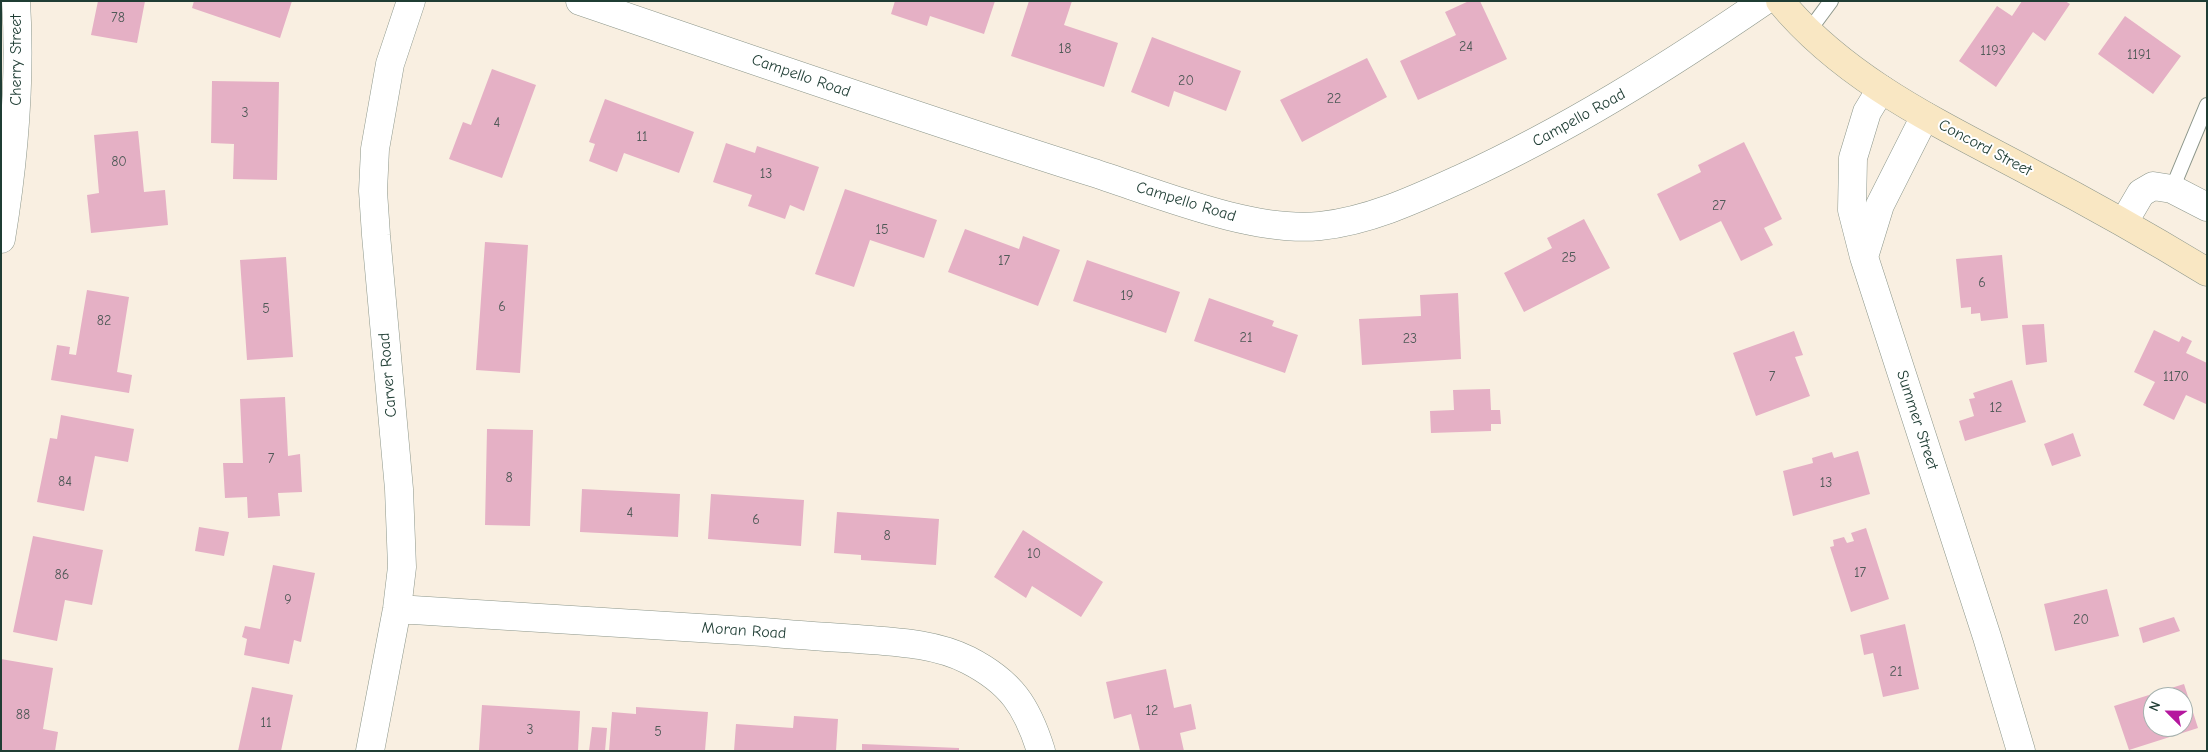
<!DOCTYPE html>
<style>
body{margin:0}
#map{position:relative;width:2208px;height:752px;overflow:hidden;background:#f9efe1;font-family:"Comic Neue",sans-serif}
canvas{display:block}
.frame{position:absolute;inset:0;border:2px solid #1f3d34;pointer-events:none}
.north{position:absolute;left:2143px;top:687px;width:50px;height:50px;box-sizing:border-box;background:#fff;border:1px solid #a5b1ae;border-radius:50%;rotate:293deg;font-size:14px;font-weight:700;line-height:20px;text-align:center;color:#1f3d34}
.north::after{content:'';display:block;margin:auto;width:18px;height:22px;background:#b5179e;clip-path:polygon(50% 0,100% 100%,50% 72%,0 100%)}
</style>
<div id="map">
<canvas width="2208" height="752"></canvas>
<div class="frame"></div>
<div class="north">N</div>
</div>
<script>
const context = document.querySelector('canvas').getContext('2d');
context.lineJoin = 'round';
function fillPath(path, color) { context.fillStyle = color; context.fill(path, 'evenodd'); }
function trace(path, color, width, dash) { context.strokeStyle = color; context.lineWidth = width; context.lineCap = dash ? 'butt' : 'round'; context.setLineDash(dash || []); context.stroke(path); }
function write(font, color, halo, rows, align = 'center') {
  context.font = font + ' "Comic Neue",sans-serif'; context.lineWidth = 4; context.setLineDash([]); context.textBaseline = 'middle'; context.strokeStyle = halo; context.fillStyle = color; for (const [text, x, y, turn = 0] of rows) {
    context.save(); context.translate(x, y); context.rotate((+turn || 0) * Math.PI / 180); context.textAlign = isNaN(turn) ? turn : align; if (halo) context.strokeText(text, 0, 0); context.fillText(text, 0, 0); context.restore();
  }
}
const building = new Path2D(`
 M98,1H145L137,43L91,35Z
 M194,1H292L280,38L192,8Z
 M895,1H995L984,34L930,16L927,26L891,14Z
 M1029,1H1072L1064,25L1118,43L1104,87L1011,56Z
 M1469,1H1480L1507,59L1418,100L1400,61L1456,35L1445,12Z
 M2022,1H2065L2070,4L2045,41L2033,32L1996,87L1959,61L1997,6L2012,16Z
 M2125,16L2181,56L2153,94L2098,54Z
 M1152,37L1241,71L1226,111L1174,91L1169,107L1131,92Z
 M1367,58L1387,97L1302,142L1280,100Z
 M492,69L536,85L502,178L449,159L463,122L471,125Z
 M212,81L279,82L277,180L233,179L234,144L211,143Z
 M605,99L694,132L679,173L624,153L617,172L589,161L595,144L589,142Z
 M138,131L144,192L165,190L168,225L91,233L87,195L99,193L94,135Z
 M1744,142L1782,219L1764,228L1773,245L1741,261L1721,221L1680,241L1657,194L1701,172L1698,165Z
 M726,143L755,153L757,146L819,167L804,211L790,205L785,219L748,206L752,195L713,182Z
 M845,189L937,220L924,258L870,240L854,287L815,274Z
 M1584,219L1610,268L1524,312L1504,273L1552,248L1547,238Z
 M965,229L1019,249L1023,236L1060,250L1038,306L948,272Z
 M485,242L528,245L520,373L476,370Z
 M2002,255L2008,318L1981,321L1980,313L1971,314V307L1961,308L1956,259Z
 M286,257L293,357L247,360L240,260Z
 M1087,260L1180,292L1166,333L1073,301Z
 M87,290L129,297L117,372L132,375L129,393L51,380L57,345L70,347L69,354L76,355Z
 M1458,293L1461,359L1362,365L1359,319L1421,316L1420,295Z
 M1209,298L1274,321L1272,326L1298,335L1285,373L1194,341Z
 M2044,324L2047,362L2026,365L2022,325Z
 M2154,330L2179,342L2182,336L2192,341L2186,353L2207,363L2206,404L2186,395L2174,420L2143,405L2155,382L2134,372Z
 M1794,331L1803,355L1795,357L1810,396L1756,416L1733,353Z
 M2012,380L2026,422L1965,441L1959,421L1974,416L1969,399L1975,398L1973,393Z
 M1490,389L1491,410H1500L1501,424H1491V431L1431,433L1430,411L1454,410L1453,390Z
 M285,397L288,456L300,454L302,492L278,493L280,516L248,518L247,497L225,498L223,463H243L240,399Z
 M61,415L134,429L128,462L95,456L84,511L37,502L50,438L57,439Z
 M487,429L533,430L530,526L485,525Z
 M2073,433L2081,456L2052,466L2044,444Z
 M1858,451L1870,494L1793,516L1783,471L1813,463L1812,458L1832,452L1834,458Z
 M582,489L680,494L678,537L580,532Z
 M711,494L804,500L801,546L708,539Z
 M837,512L939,519L936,565L861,560V555L834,553Z
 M199,527L229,532L224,556L195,551Z
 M1866,528L1889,599L1851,612L1830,547L1834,546L1833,540L1844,537L1847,543L1854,541L1851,533Z
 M1023,530L1103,582L1081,617L1032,586L1026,598L994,577Z
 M33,536L103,550L92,605L65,600L57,641L13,632Z
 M273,565L315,573L301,642L294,640L289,664L244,655L247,639L242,637L245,626L260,629Z
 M2107,589L2119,636L2055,651L2044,604Z
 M2174,617L2180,631L2143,643L2139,628Z
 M1905,624L1919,689L1883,697L1873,653L1864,655L1860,635Z
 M1,659L53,668L43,729L58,732L55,751H1Z
 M1166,669L1174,708L1191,704L1196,729L1180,733L1184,751H1140L1131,714L1114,719L1106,682Z
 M2184,684L2198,728L2129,750L2114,706ZM2153,697H2183V727H2153Z
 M252,687L293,695L281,751H238Z
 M482,705L580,711L578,751L479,750Z
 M636,707L708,712L705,751H609L612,712L636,714Z
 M794,716L838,719L836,751H734L736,724L793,728Z
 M592,727L607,728L605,751H589Z
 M862,744L959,748V751H862Z`);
const service = new Path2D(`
 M1808,32L1831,1
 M2172,189L2207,105`);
const minor = new Path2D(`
 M580,1C750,59 920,118 1091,172C1157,193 1252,233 1320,226C1369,221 1416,199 1460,179C1567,130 1666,68 1764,1
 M2124,222L2141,193L2153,186L2172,189L2207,207
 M397,609C519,617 641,625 763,632C795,635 826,637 858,639C895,642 934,643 968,660C1011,682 1027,706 1041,751
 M370,751L397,609L402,567L399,489L376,235L373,191L375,149L390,64L411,1`);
const tertiary = new Path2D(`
 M1881,89L1867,112L1853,158L1852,210L1864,257L1987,637L2021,751
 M1,239C14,160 21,81 16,1
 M1864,257L1880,205L1925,116`);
const secondary = new Path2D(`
 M1780,1C1845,80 1940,124 2028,171C2089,203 2148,236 2207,272`);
const numberNames = [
 ["78",118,18],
 ["24",1466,47],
 ["18",1065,49],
 ["1193",1993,51],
 ["1191",2139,55],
 ["20",1186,81],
 ["22",1334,99],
 ["3",245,113],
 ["4",497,123],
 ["11",642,137],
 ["80",119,162],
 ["13",766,174],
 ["27",1719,206],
 ["15",882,230],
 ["25",1569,258],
 ["17",1004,261],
 ["6",1982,283],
 ["19",1127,296],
 ["6",502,307],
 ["5",266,309],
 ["82",104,321],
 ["21",1246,338],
 ["23",1410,339],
 ["7",1772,377],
 ["1170",2176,377],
 ["12",1996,408],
 ["7",271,459],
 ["8",509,478],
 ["84",65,482],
 ["13",1826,483],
 ["4",630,513],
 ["6",756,520],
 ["8",887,536],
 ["10",1034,554],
 ["17",1860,573],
 ["86",62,575],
 ["9",288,600],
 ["20",2081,620],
 ["21",1896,672],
 ["12",1152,711],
 ["88",23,715],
 ["11",266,723],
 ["3",530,730],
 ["5",658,732]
];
const streetNames = [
 ["Cherry Street",16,60,-90],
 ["Campello Road",801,76,19],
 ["Campello Road",1579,118,-29],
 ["Concord Street",1985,148,28],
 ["Campello Road",1186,202,17],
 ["Carver Road",388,375,-95],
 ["Summer Street",1917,420,72],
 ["Moran Road",744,631,4]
];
fillPath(building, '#e5b0c5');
trace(service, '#8c968a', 16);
trace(minor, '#8c968a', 29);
trace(tertiary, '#8c968a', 29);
trace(secondary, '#8c968a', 29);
trace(service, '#fff', 14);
trace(minor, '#fff', 28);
trace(tertiary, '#fff', 28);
trace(secondary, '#f9e7c3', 28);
write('14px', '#505a58', null, numberNames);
write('16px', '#1f3d34', '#fff', streetNames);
</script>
